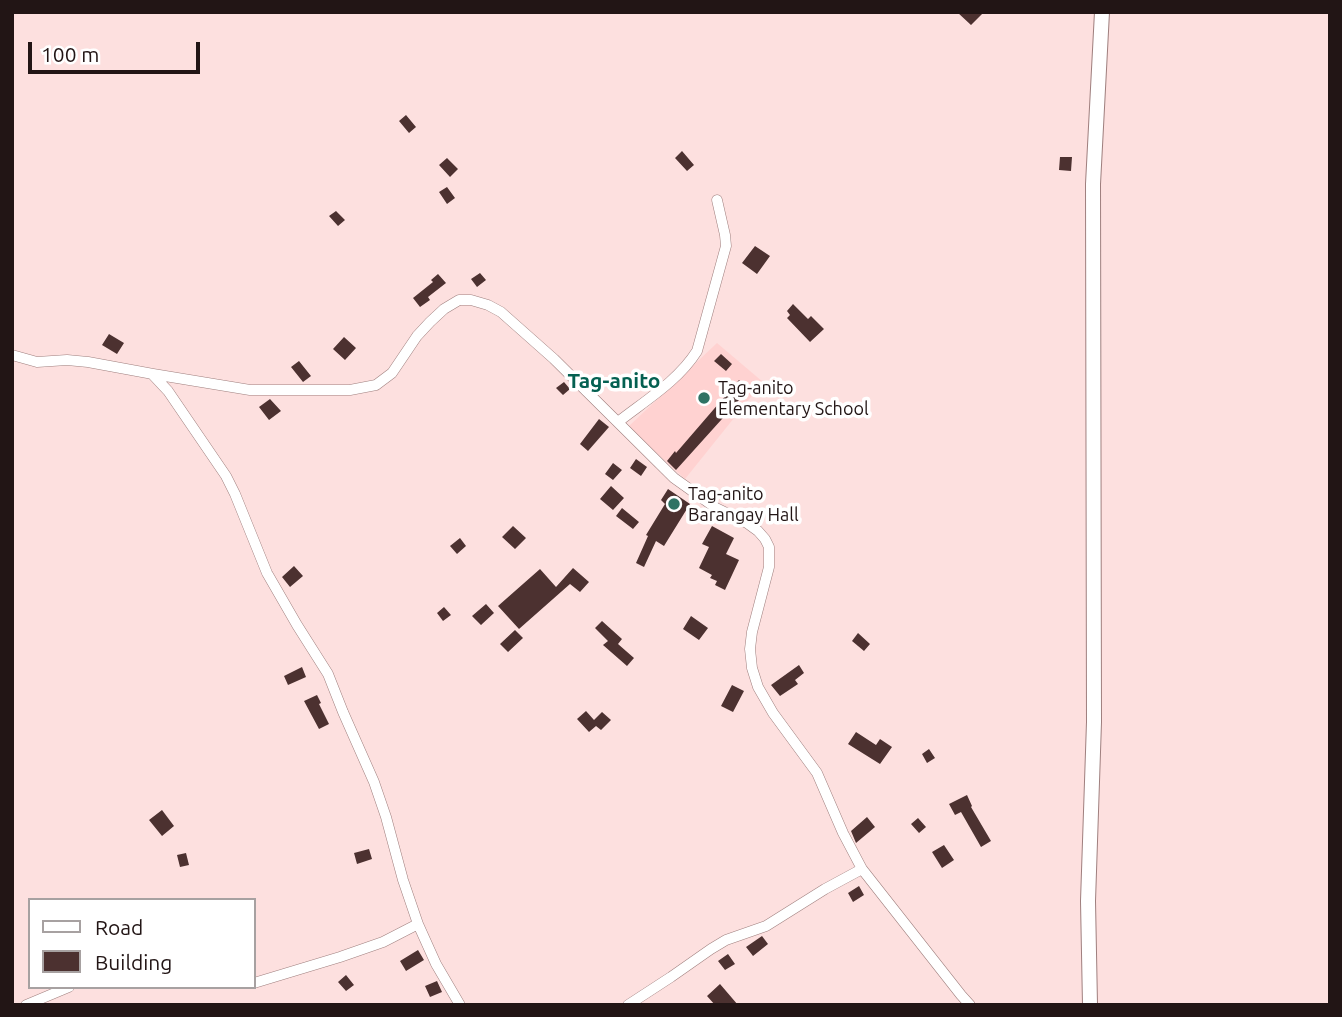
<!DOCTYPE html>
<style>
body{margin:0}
#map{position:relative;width:1342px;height:1017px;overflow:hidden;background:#fde0df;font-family:Ubuntu,sans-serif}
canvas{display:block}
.frame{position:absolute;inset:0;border:14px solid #221515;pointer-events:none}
.legend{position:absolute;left:28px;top:898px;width:228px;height:91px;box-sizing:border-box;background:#fff;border:2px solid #a7a1a1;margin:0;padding:9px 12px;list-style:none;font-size:21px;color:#221515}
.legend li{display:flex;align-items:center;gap:14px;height:35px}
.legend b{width:35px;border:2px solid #a7a1a1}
.scale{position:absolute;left:28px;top:42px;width:172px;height:32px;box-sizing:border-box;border:4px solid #221515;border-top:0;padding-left:9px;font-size:21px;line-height:24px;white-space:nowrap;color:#221515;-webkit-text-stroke:5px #fff;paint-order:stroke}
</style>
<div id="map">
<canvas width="1342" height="1017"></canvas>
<div class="frame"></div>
<ul class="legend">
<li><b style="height:9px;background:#fff"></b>Road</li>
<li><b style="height:19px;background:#4c3130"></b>Building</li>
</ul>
<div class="scale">100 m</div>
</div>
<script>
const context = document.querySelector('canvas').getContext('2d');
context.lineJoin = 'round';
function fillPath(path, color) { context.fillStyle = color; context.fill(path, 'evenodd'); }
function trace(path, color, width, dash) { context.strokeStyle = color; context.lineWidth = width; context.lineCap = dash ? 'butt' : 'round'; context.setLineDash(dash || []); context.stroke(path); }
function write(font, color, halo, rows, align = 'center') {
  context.font = font + ' Ubuntu,sans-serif'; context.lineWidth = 7; context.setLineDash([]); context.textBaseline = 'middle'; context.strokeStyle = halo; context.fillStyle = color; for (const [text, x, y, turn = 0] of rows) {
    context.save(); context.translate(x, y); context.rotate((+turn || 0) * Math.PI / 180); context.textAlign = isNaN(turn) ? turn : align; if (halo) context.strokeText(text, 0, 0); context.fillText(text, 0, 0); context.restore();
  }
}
const built = new Path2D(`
 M717,343L763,382L685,479L628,427Z`);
const building = new Path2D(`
 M957,12H984L971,25Z
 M406,115L416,127L409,133L399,121Z
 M682,151L694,165L687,171L675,158Z
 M1060,157H1072L1071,171L1059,170Z
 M447,158L458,169L450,177L439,165Z
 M447,187L455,198L447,204L439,192Z
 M336,211L345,220L338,226L329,216Z
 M755,246L770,256L757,274L742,263Z
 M480,273L486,280L477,287L471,279Z
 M438,274L446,283L428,297L430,300L420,307L413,298L433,282L431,280Z
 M793,304L808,319L811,316L824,329L810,342L787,318L790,315L787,311Z
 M109,334L124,343L117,354L102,345Z
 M344,337L356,348L345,360L333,349Z
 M721,354L732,364L726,371L714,361Z
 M299,361L311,376L303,382L291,367Z
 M739,380L749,389L676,470L667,461L675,451L676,453Z
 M564,382L570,389L563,395L556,388Z
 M270,399L281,411L269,420L259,407Z
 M599,419L609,427L588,451L580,444Z
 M636,459L647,467L641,476L630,468Z
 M613,463L622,470L613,480L605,474Z
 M611,486L624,498L613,510L600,499Z
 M668,489L690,504L664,546L656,541L644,567L636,563L648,536L646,535L665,504L661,500Z
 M622,508L639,522L633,529L616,516Z
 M513,526L526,538L515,549L502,537Z
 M712,526L734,538L726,554L739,560L725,590L715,585L717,581L710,578L712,575L699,568L709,547L702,544Z
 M460,538L466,546L457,554L450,546Z
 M294,566L303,576L290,587L282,577Z
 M573,568L589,582L580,592L570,584L519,629L498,606L540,569L556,587Z
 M486,604L494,613L481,625L472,616Z
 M444,607L451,615L443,621L437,613Z
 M691,616L708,628L699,640L683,629Z
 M602,621L622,639L618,644L634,658L627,666L603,645L608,641L595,628Z
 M515,630L523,638L508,652L500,644Z
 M858,633L870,644L864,651L852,641Z
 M799,665L804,673L795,680L798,684L780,696L771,685Z
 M302,667L306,677L288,685L284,676Z
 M732,685L744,691L733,712L721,706Z
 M317,695L321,703L319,704L329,724L319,729L304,701Z
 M586,711L594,720L602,712L611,720L601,730L596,726L589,732L577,719Z
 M856,732L876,745L880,739L892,747L880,764L848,744Z
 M929,749L935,758L927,763L922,754Z
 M967,795L972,806L971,807L991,841L981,847L961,812L955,815L949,804Z
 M162,810L174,826L162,836L149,820Z
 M867,817L875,827L856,843L851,831Z
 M918,818L926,827L919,833L911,824Z
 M944,845L954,860L942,868L932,852Z
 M369,849L372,859L357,864L354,853Z
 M186,853L189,865L180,867L177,855Z
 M859,886L864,895L853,902L848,893Z
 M762,936L768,944L753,956L746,947Z
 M418,950L424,960L406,971L400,961Z
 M728,954L735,964L725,970L718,961Z
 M346,975L354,985L346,991L338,982Z
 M437,981L442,992L430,997L425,986Z
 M720,984L738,1005H715L707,996Z`);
const street = new Path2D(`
 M12,355L37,362L67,360L88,362L153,374L250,390H350L376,385L392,373L417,336L430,322L444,309L459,300H471L488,305L501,312L554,359L674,478L716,508L747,523L758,531L765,539L769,547V567L752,632L750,649L752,668L758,687L773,713L817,773L843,833L862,869L961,995L970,1005
 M153,375L168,391L226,476L235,494L267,573L297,625L328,674L343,712L374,782L386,817L403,880L418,924L436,964L460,1005
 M618,422C646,400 678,381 697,351L726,246L725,235L717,200
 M254,983L340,957L383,942L418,924
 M26,1005L69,987
 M628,1005L671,977L711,949L726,940L766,926L825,889L862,869`);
const secondary = new Path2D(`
 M1090,1005L1088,901L1094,722L1093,184L1102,12`);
const markers = [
 [704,398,7,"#2f7264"],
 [674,504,7,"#2f7264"]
];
const poiNames = [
 ["Tag-anito",718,388],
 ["Elementary School",718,409],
 ["Tag-anito",688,494],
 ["Barangay Hall",688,515]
];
const quarterNames = [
 ["Tag-anito",614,381]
];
fillPath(built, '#ffd2d1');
fillPath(building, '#4c3130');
trace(street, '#9f7f7e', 11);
trace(secondary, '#9f7f7e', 16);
trace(street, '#fff', 10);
trace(secondary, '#fff', 14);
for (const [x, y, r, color] of markers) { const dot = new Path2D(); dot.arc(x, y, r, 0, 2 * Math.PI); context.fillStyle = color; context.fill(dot); trace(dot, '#fff', 2.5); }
write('18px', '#221515', '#fff', poiNames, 'left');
write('bold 21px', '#046051', '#fff', quarterNames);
</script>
